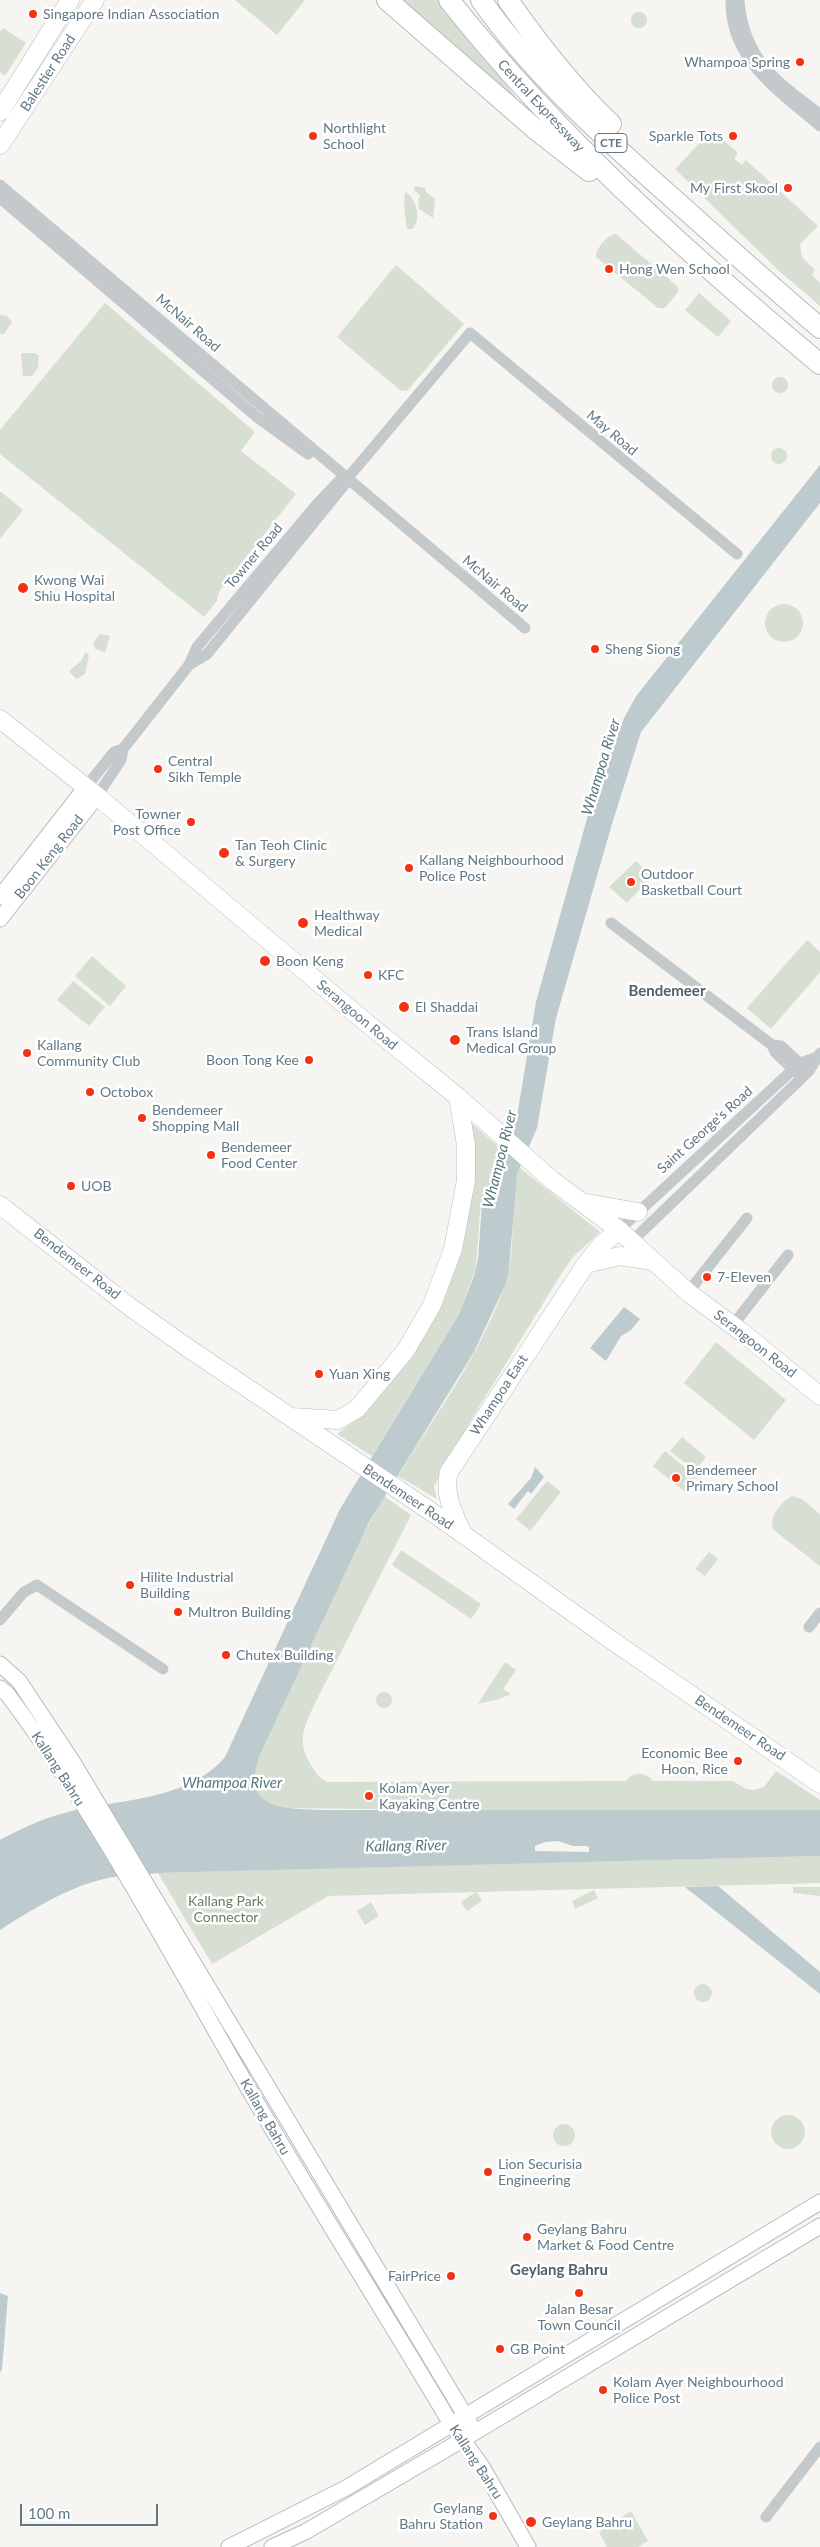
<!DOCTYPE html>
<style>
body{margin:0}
#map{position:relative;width:820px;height:2547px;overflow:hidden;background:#f6f5f1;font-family:Lato,sans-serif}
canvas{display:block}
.scale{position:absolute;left:20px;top:2504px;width:138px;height:22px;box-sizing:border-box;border:2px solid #627985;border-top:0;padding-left:6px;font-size:15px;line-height:18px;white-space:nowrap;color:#627985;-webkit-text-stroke:4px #fff;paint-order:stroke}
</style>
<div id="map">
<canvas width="820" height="2547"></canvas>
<div class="scale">100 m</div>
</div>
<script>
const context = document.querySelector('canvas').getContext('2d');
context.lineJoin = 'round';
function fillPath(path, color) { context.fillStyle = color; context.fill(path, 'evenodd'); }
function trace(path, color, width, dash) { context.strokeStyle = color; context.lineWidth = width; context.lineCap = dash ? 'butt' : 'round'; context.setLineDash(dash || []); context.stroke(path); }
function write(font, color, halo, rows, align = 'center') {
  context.font = font + ' Lato,sans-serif'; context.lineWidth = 5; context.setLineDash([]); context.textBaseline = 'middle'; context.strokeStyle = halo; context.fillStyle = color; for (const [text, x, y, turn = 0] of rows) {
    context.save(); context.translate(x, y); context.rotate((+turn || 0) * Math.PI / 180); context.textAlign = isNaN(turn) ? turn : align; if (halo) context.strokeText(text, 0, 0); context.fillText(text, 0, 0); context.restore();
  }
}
const green = new Path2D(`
 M235,0H305L277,35Z
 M398,0H439L523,106Z
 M631 20a8 8 0 1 1 16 0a8 8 0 1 1-16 0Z
 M3,28L26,43L5,76L0,72V32Z
 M712,130L738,153L734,159L742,165L746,160L818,226L800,244L802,257L815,270L812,275L820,283V306L777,269L675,169Z
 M415,186L425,188L426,192L435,199L433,218L419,209L418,202L420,195L414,190Z
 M406,192C416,199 423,220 412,229H407C406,220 402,198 406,192Z
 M616,234L678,287V292L665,308H658L596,257C596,248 607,235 616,234Z
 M396,265L464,324L407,391L400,390L337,337Z
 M699,293L731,321L718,337L685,310Z
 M105,303L255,432L241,451L296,494L220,590L216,602L204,617L0,454V430Z
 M0,315L7,316L12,322L4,334H0Z
 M23,353H35L39,356L38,368L32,376H23L21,354Z
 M772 385a8 8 0 1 1 16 0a8 8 0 1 1-16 0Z
 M771 456a8 8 0 1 1 16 0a8 8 0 1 1-16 0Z
 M0,491L23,510L0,539Z
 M765 623a19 19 0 1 1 38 0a19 19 0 1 1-38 0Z
 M100,634L110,636L105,652C99,651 94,649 93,643Z
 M86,652L89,655L85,674L77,679L70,673V670L81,661Z
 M636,861L652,877L627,903L609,887Z
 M807,940L820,952V972L771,1029L747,1008Z
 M92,956L126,986L110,1006L75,976Z
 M73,981L105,1007L89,1026L57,1000Z
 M469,1121L502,1150L485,1191L480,1212L476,1268L458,1316L372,1456L337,1434L362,1416L376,1400L407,1354L446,1282Z
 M519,1167L600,1232L573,1257L563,1271L471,1420L434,1486L437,1499L398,1476C435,1415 482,1353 505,1284C518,1246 508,1204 519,1167Z
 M716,1342L786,1400L754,1440L684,1383Z
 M682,1437L706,1457L695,1471L670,1451Z
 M665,1451L696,1476L684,1491L653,1466Z
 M547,1481L561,1492L530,1531L516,1519Z
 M384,1496L411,1515L315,1703C304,1728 296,1740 311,1765C315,1772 320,1779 327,1782L626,1781C633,1771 646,1772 653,1781H733L746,1789L754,1790L764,1787L776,1771L820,1800V1810H459V1865L820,1856V1883L477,1892L482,1901L467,1911L461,1902L476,1892L328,1896L212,1964L158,1873L454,1865V1810L282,1808C253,1801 251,1783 259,1757L362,1536Z
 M792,1496L802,1499L820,1514V1566L775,1531C766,1519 781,1502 792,1496Z
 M401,1550L481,1604L471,1619L392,1565Z
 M709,1552L718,1559L705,1576L695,1569Z
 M505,1662L516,1670L503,1689L511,1694L499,1699L478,1704Z
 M376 1700a8 8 0 1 1 16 0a8 8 0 1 1-16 0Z
 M793,1887H820V1896L793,1893Z
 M594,1890L598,1898L575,1909L572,1901Z
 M371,1902L379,1916L365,1925L357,1911Z
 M694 1993a9 9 0 1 1 18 0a9 9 0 1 1-18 0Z
 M771 2132a17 17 0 1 1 34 0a17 17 0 1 1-34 0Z
 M553 2135a11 11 0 1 1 22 0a11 11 0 1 1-22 0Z
 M631,2511L648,2541L638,2547H607L599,2532Z`);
const water = new Path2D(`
 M820,465V503L641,732L612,824L556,1018L537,1128L517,1174L509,1268L506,1283L474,1352L369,1522L259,1757C242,1811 283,1808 322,1810H820V1856L158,1873C142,1875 124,1875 108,1878C69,1886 33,1909 0,1930V1840C22,1828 44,1818 68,1812C118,1799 188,1801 225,1757L340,1509L458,1316L474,1276L478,1260L482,1201L498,1157L516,1122L536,1002L588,815L624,718L637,695Z
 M624,1307L640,1319L631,1330L621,1336L606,1361L590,1348Z
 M535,1467L544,1477L531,1494L528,1491L514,1509L508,1504L531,1478Z
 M718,1886L820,1972V1994L685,1887Z
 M0,2293L8,2296L2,2369L0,2373Z`);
const pier = new Path2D(`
 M558,1841L573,1846H586L589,1847V1852L535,1851V1846L545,1842Z`);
const minor = new Path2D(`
 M731,0C730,60 779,91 820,126
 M739,0C743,58 776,82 820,114
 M0,185L525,628
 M0,198L257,417L308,454
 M189,665L207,654L349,479L351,474L470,333L737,554
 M86,787L114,752L123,749
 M97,796L121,760L123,749L189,665L197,647L317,504L339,481
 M611,923L772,1045L775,1052L799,1075
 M772,1045L781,1046L804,1067
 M619,1230L800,1063L815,1058
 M632,1241L809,1071L820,1053
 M690,1294L693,1286L747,1218
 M733,1325L788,1255
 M0,1620L24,1592L37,1585L163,1669
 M809,1627L820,1613
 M766,2517L820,2447`);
const secondary = new Path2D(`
 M0,897L86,787
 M0,919L97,796
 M0,1664L19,1681L74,1764L475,2432
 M0,1688L8,1695C99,1817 171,1954 247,2086C313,2200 384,2311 451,2424L481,2465L528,2547
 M229,2547L346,2488L820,2202
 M272,2547L305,2532L462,2440L820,2226`);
const primary = new Path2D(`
 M0,112L70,0
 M0,145L95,0
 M0,719L97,796L363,1020L458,1097L553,1181L619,1230L690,1294L743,1333L820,1396
 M587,1203L638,1212
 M0,1205L130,1307L185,1346L436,1515L607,1637L820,1784
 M586,1264L620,1256L653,1261
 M292,1417L338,1420L357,1409L406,1350L432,1305L453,1249L466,1180V1145L458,1097
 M463,1534C454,1515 443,1493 449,1472L586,1264L600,1246L619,1230`);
const motorway = new Path2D(`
 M387,0L535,129L589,171
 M449,0C557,136 687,253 820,364
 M481,0C531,71 596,130 660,187C713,234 766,282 820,328
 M508,0C538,43 573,88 611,124`);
const markers = [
 [33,14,5,"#f33214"],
 [800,62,5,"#f33214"],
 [313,136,5,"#f33214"],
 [733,136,5,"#f33214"],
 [788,188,5,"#f33214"],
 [609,269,5,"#f33214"],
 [23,588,6,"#f33214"],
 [595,649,5,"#f33214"],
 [158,769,5,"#f33214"],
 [191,822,5,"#f33214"],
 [224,853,6,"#f33214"],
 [409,868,5,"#f33214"],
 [631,882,5,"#f33214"],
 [303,923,6,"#f33214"],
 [265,961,6,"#f33214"],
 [368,975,5,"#f33214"],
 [404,1007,6,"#f33214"],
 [455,1040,6,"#f33214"],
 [27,1053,5,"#f33214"],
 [309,1060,5,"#f33214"],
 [90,1092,5,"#f33214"],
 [142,1118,5,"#f33214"],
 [211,1155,5,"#f33214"],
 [71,1186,5,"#f33214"],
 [707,1277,5,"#f33214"],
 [319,1374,5,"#f33214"],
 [676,1478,5,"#f33214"],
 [130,1585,5,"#f33214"],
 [178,1612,5,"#f33214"],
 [226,1655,5,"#f33214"],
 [738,1761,5,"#f33214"],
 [369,1796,5,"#f33214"],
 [488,2172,5,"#f33214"],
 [527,2237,5,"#f33214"],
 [451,2276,5,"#f33214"],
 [579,2293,5,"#f33214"],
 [500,2349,5,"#f33214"],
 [603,2390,5,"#f33214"],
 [493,2516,5,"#f33214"],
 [531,2522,6,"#f33214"]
];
const shields = [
 [611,143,32]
];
const shieldNames = [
 ["CTE",611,143]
];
const poiNames = [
 ["Singapore Indian Association",43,14],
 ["Whampoa Spring",790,62,"right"],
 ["Northlight",323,128],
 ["School",323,144],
 ["Sparkle Tots",723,136,"right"],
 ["My First Skool",778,188,"right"],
 ["Hong Wen School",619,269],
 ["Kwong Wai",34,580],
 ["Shiu Hospital",34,596],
 ["Sheng Siong",605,649],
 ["Central",168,761],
 ["Sikh Temple",168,777],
 ["Towner",181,814,"right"],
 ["Post Office",181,830,"right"],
 ["Tan Teoh Clinic",235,845],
 ["& Surgery",235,861],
 ["Kallang Neighbourhood",419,860],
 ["Police Post",419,876],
 ["Outdoor",641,874],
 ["Basketball Court",641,890],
 ["Healthway",314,915],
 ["Medical",314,931],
 ["Boon Keng",276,961],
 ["KFC",378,975],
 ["El Shaddai",415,1007],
 ["Trans Island",466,1032],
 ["Medical Group",466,1048],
 ["Kallang",37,1045],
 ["Community Club",37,1061],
 ["Boon Tong Kee",299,1060,"right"],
 ["Octobox",100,1092],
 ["Bendemeer",152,1110],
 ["Shopping Mall",152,1126],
 ["Bendemeer",221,1147],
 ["Food Center",221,1163],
 ["UOB",81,1186],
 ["7-Eleven",717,1277],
 ["Yuan Xing",329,1374],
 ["Bendemeer",686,1470],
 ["Primary School",686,1486],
 ["Hilite Industrial",140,1577],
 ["Building",140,1593],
 ["Multron Building",188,1612],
 ["Chutex Building",236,1655],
 ["Economic Bee",728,1753,"right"],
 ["Hoon, Rice",728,1769,"right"],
 ["Kolam Ayer",379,1788],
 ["Kayaking Centre",379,1804],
 ["Lion Securisia",498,2164],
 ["Engineering",498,2180],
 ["Geylang Bahru",537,2229],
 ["Market & Food Centre",537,2245],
 ["FairPrice",441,2276,"right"],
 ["Jalan Besar",579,2309,"center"],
 ["Town Council",579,2325,"center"],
 ["GB Point",510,2349],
 ["Kolam Ayer Neighbourhood",613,2382],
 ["Police Post",613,2398],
 ["Geylang",483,2508,"right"],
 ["Bahru Station",483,2524,"right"],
 ["Geylang Bahru",542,2522]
];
const streetNames = [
 ["Balestier Road",48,73,-57],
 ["Central Expressway",541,106,47],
 ["McNair Road",188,323,41],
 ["May Road",612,433,40],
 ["Towner Road",254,556,-50],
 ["McNair Road",495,584,40],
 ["Boon Keng Road",49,857,-52],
 ["Serangoon Road",357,1015,40],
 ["Saint George's Road",705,1130,-42],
 ["Bendemeer Road",77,1264,38],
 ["Serangoon Road",755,1344,38],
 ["Whampoa East",499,1395,-57],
 ["Bendemeer Road",408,1497,34],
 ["Bendemeer Road",740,1728,34],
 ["Kallang Bahru",58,1769,57],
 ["Kallang Bahru",265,2117,60],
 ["Kallang Bahru",476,2462,57]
];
const parkNames = [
 ["Kallang Park",226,1901],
 ["Connector",226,1917]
];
const waterNames = [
 ["Whampoa River",601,767,-73],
 ["Whampoa River",500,1159,-76],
 ["Whampoa River",232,1783],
 ["Kallang River",406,1846,-1]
];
const neighbourhoodNames = [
 ["Bendemeer",667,991],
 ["Geylang Bahru",559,2270]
];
fillPath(green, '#d7ded2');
fillPath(water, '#bdcbcf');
fillPath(pier, '#f6f5f1');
trace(secondary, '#b4bbbe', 17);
trace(primary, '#b7bcbf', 19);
trace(motorway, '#b6bbbd', 22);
trace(minor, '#c4c9cb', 11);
trace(secondary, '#fff', 15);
trace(primary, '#fff', 18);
trace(motorway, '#fff', 20);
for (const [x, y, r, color] of markers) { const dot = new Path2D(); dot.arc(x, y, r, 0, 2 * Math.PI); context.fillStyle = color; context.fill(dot); trace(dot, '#fff', 2); }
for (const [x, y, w] of shields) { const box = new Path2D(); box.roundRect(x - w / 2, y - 9.5, w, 19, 4); context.fillStyle = '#fff'; context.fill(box); trace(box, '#627985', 1); }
write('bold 12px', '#627985', null, shieldNames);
write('14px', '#627985', '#fff', poiNames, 'left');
write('14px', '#627985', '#fff', streetNames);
write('14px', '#697c61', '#fff', parkNames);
write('italic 15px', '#58767c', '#fff', waterNames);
write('bold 15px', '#50616a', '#fff', neighbourhoodNames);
</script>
